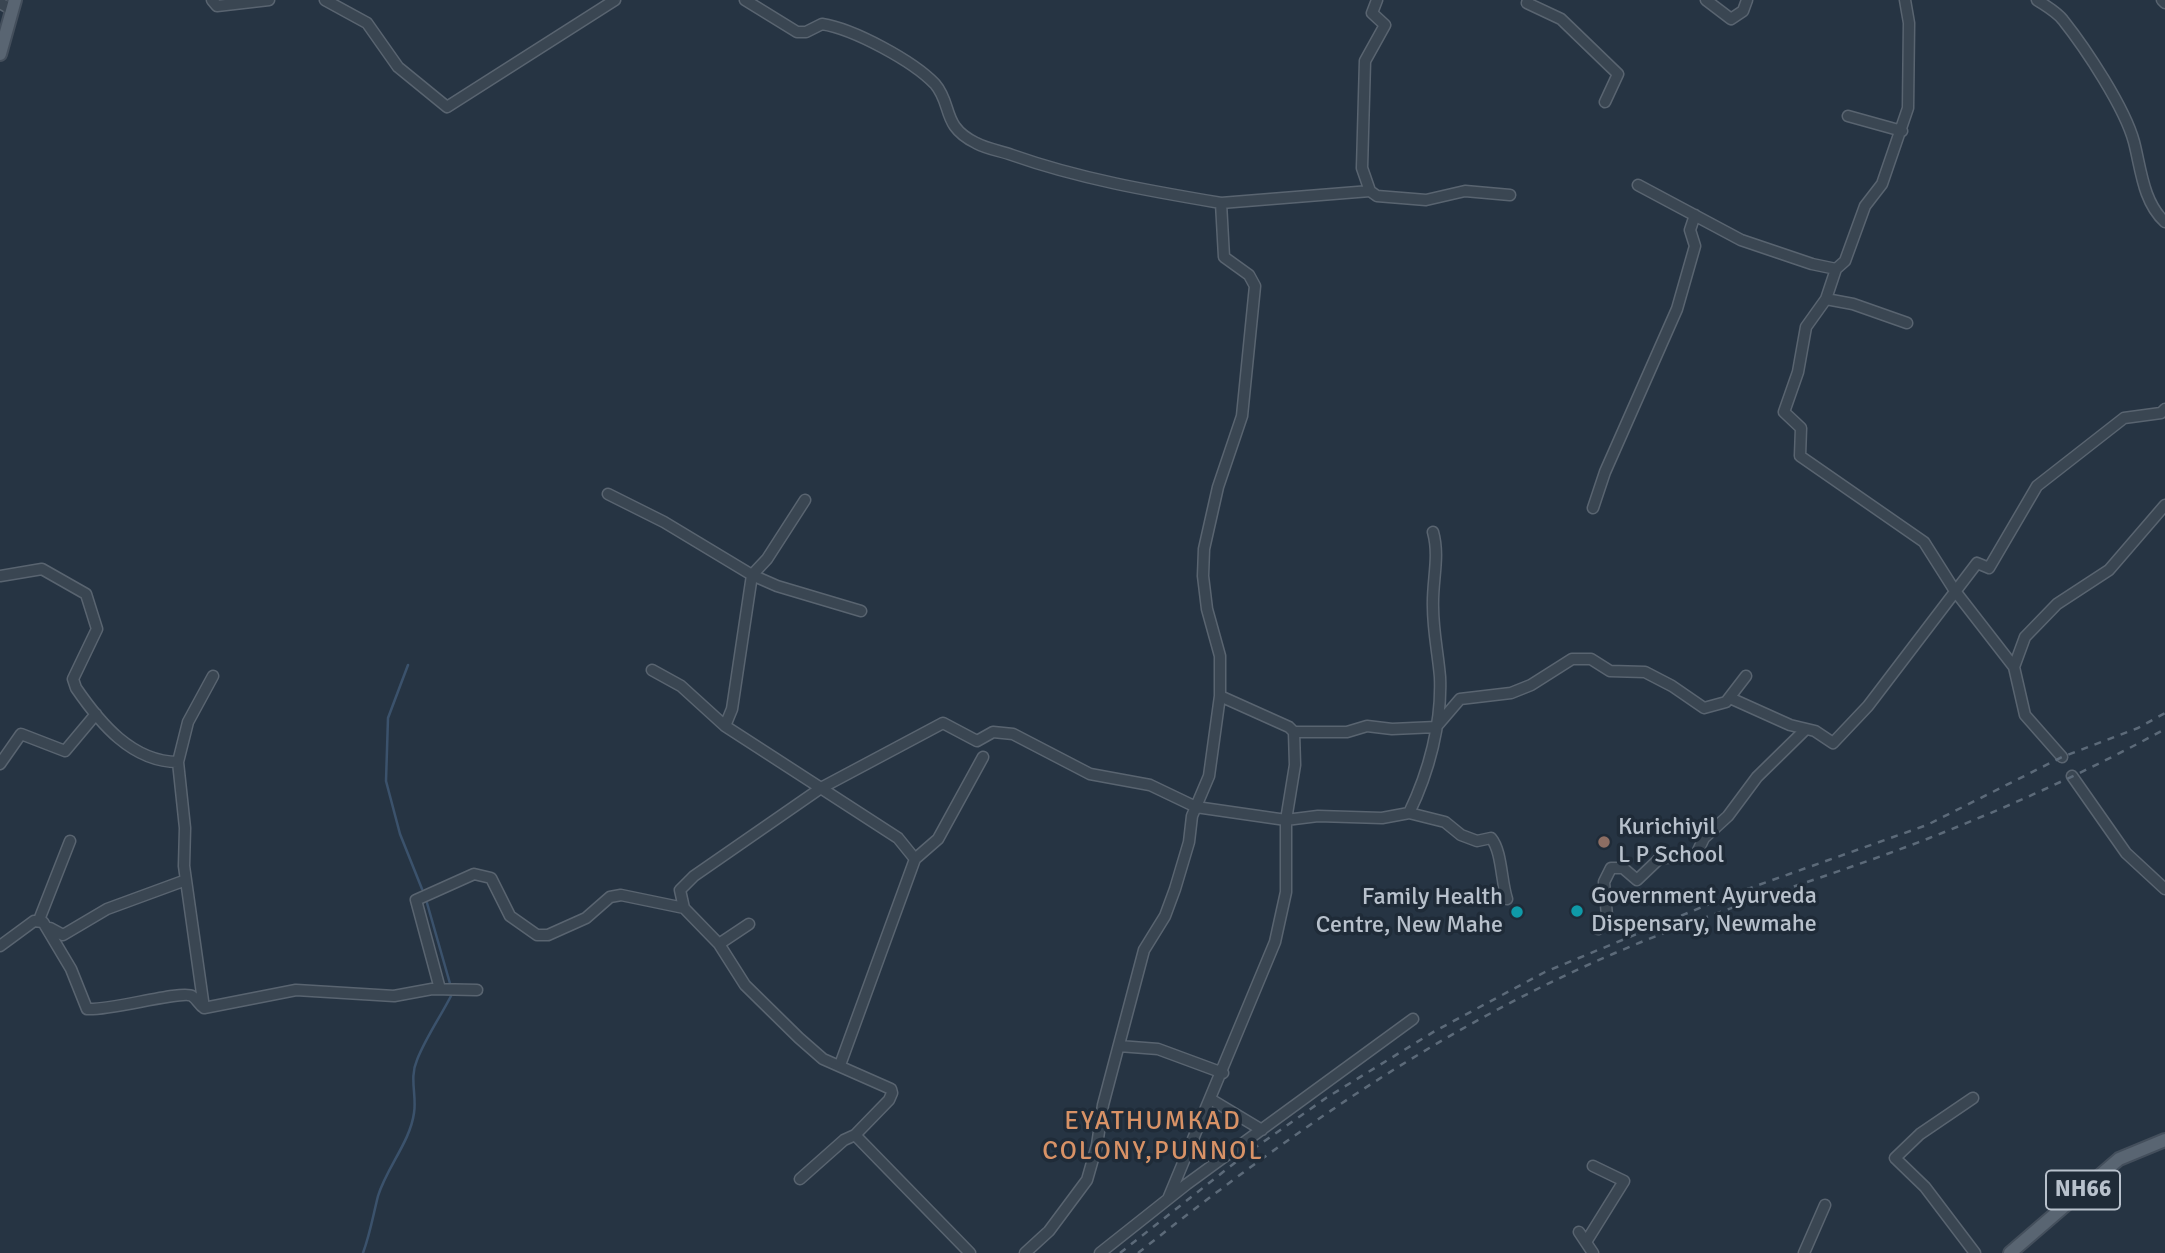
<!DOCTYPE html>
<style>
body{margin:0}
canvas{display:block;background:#263443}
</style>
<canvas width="2165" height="1253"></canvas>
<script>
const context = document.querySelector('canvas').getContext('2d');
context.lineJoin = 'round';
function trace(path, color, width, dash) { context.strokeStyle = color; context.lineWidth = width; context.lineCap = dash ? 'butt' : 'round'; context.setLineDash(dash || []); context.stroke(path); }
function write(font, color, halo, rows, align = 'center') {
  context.font = font + ' Signika,sans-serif'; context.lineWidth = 7; context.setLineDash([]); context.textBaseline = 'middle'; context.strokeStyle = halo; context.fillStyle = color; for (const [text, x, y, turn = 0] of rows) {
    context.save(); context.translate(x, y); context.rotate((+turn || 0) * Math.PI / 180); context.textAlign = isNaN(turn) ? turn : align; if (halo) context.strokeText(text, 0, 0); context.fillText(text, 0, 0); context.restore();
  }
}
const stream = new Path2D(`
 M408,665L388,718L386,781L400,834L422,889
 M427,903L451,987
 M363,1253C370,1234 373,1216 378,1196C387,1167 410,1142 414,1113C417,1096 409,1078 417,1060C426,1037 441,1016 452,994`);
const minor = new Path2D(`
 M212,0L217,6L269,0
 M325,0L367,23L398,67L447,107L615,0
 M745,0L797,32H806L822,24C854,29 913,61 935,84C953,105 941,126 976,143C987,149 1001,151 1012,155C1080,179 1150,191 1221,203L1224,257L1249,275L1255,286L1242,416L1218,487L1204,549L1203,576L1207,609L1220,656V696L1209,776L1192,816L1189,842L1175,889L1165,916L1144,950L1103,1105L1097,1145L1087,1180L1049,1231L1025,1253
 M1377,0L1372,13L1385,25L1365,61L1362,168L1370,191L1377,196L1426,200L1465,191L1510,195
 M1528,0L1527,3L1561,19L1618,74L1605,102
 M1706,0L1731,19L1743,11L1747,0
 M2037,0C2046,6 2057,12 2063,20C2086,49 2125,108 2134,142C2141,169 2143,202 2165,222
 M2162,0L2165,3
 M0,3L12,10
 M1848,116L1902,131
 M1638,185L1741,240L1812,264L1836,269L1845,261L1865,206L1882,184L1908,108L1909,23L1905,0
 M1221,203L1370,191
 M1836,269L1826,299L1806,327L1798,372L1784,412L1801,428L1800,456L1924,542L1955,591L2014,667L2025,715L2062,757
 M1826,299L1853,304L1907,323
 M608,494L664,522L752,575L777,586L861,611
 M1593,508L1605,472L1677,309L1695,246L1690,230L1695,215
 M0,576L42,569L86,594L97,629L73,679L76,688C100,723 132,762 178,762
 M2014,667L2025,637L2057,604L2109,570L2165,505
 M652,670L681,686L725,726L898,838L915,859L840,1065
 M1730,698L1790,725L1815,731L1833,743L1868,706L1977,563L1989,568L2037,486L2124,418L2161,413L2165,409
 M725,726L732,709L752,575L767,559L805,500
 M1294,732H1347L1367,726L1392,729L1436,727L1460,699L1511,693L1531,685L1572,659H1591L1610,671L1645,672L1672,686L1704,708L1726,702L1746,676
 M0,764L21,734L65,751L96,714
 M2072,776L2126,853L2165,889
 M1409,813C1429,772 1442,723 1440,677C1438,653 1433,631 1433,607C1432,581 1440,557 1433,532
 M915,859L938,839L983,757
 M39,920L70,841
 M50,928L63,935L107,909L186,880
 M1598,929L1602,918L1607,916L1604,882L1611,868H1623L1637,880L1660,858L1695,857L1704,838L1728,816L1757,777L1806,729
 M719,944L749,924
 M0,946L34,921L43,922L71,969L87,1009C109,1011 182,990 192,996C197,999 199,1005 204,1008L296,990L394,996L432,989L477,990
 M440,989L416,900L474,874L491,878L510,916L537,935H548L586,918L610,897L621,895L684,908
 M204,1008L184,866L185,828L178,762L188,722L213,676
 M1119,1046L1158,1049L1223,1073
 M1973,1098L1920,1134L1895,1158L1925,1187L1975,1253
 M1212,1100L1262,1130
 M800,1179L844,1140L855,1135
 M1168,1199L1275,942L1286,892V820L1295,765L1294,732L1289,727L1220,696
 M1579,1232L1593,1253
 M1586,1242L1624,1181L1593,1166
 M970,1253L855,1135L889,1100L892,1093L891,1089L823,1059L799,1038L745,985L719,944L684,908L680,890L694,876L821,788L943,723L977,741L993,732L1013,734L1090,774L1150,785L1196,807L1286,820L1318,816L1382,818L1409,813L1445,822L1461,835L1477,841L1491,838C1502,851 1501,881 1507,899
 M1100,1253L1187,1184L1413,1019
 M1804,1253L1825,1205`);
const major = new Path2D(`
 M0,54L15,0
 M2010,1253L2119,1159L2165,1140`);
const rail = new Path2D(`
 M1120,1253L1246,1154L1326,1098L1435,1031L1545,972L1736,893L1927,825L2062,757L2138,728L2165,713
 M1138,1253C1289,1134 1438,1029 1615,953C1717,909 1824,879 1927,839C2008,807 2089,771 2165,729`);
const markers = [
 [1604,842,7,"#8d6e63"],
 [1577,911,7,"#0f9aa8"],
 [1517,912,7,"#0f9aa8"]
];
const shields = [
 [2083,1190,74]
];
const shieldNames = [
 ["NH66",2083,1190]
];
const poiNames = [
 ["Kurichiyil",1618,828],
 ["L P School",1618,856],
 ["Government Ayurveda",1591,897],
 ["Dispensary, Newmahe",1591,925],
 ["Family Health",1503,898,"right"],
 ["Centre, New Mahe",1503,926,"right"]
];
const neighbourhoodNames = [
 ["EYATHUMKAD",1153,1122],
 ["COLONY,PUNNOL",1153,1152]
];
trace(stream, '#3b526c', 2.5);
trace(minor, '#596470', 13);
trace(major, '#444f5c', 16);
trace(minor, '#3a4652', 10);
trace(major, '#596572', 12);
trace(rail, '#5c6a79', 2.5, [7, 7]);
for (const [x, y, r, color] of markers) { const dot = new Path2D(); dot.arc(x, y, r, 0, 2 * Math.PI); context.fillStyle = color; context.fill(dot); trace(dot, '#1f2b38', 2.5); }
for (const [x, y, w] of shields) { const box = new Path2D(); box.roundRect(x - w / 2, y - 19.5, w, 39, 5); context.fillStyle = '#1f2b38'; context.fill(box); trace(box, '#b8c1cc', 2); }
write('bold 23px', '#b8c1cc', null, shieldNames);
write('24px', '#b8c1cc', '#1f2b38', poiNames, 'left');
context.letterSpacing = '2px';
write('26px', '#d89266', '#1f2b38', neighbourhoodNames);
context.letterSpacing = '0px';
</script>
